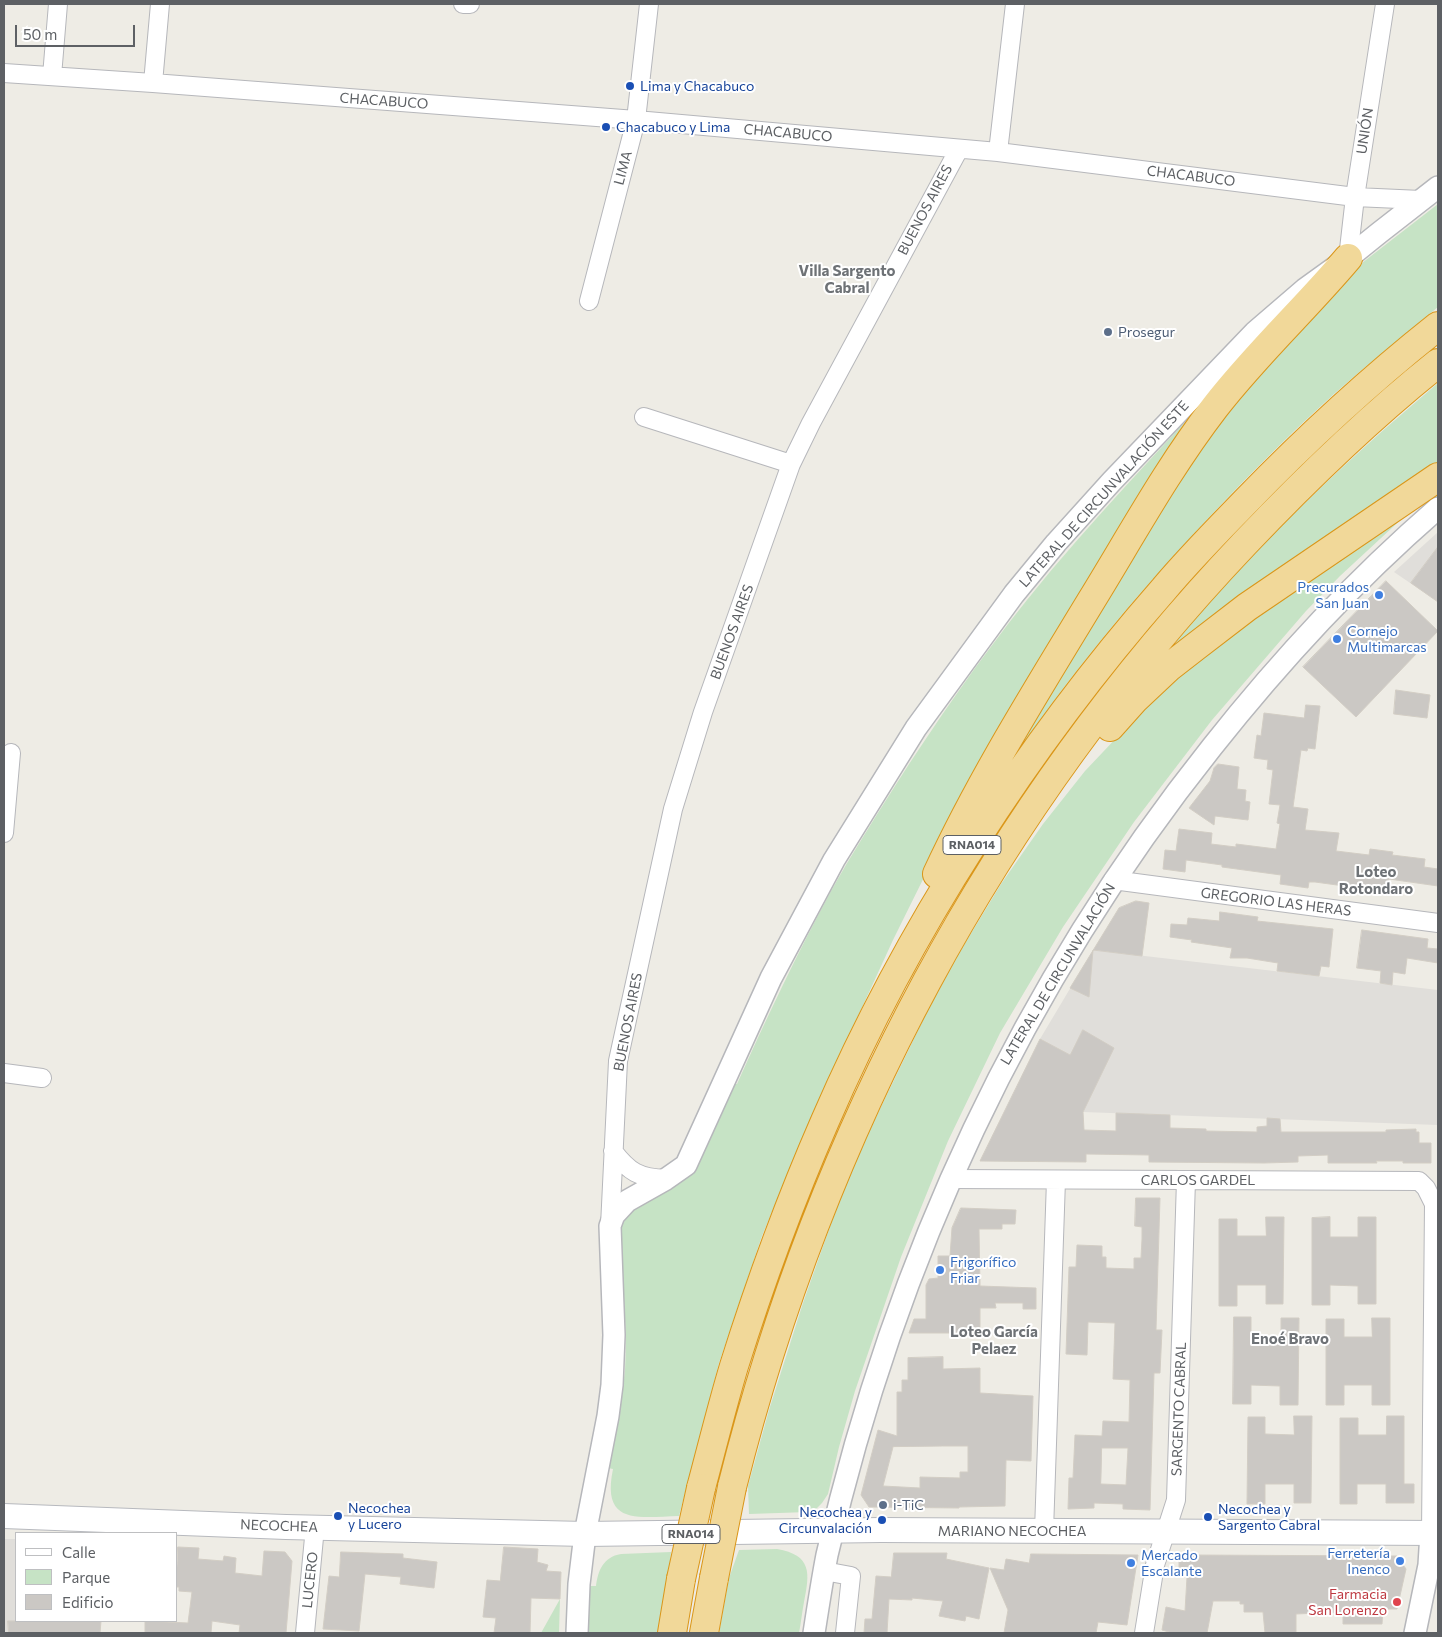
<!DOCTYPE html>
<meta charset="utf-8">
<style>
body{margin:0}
#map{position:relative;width:1442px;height:1637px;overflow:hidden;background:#eeece5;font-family:Commissioner,sans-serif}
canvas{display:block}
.frame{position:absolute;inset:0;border:5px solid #5d6064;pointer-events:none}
.legend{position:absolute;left:15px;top:1532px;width:162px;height:90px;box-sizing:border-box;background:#fff;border:1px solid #bebfc1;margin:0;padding:6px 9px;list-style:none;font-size:15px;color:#5d6064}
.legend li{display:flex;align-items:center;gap:10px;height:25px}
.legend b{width:25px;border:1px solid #bebfc1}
.scale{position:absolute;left:15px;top:25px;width:120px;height:22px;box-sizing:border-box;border:2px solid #5d6064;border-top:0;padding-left:6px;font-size:15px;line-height:18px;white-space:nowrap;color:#5d6064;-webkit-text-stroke:4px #fff;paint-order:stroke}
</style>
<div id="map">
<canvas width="1442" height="1637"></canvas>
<div class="frame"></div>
<ul class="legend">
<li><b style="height:6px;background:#fff"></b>Calle</li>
<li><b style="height:14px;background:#c6e3c5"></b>Parque</li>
<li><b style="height:14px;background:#cbc8c4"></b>Edificio</li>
</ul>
<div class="scale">50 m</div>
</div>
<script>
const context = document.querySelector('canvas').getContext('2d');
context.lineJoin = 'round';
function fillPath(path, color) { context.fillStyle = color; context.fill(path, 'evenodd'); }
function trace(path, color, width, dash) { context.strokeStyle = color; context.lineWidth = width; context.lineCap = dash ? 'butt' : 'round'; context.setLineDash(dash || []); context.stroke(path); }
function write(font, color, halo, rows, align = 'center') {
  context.font = font + ' Commissioner,sans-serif'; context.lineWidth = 4; context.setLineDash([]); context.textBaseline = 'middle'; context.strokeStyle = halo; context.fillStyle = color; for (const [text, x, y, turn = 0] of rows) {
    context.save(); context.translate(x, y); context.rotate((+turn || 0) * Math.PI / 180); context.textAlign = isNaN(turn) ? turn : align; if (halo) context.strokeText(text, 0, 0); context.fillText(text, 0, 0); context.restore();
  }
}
const industrial = new Path2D(`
 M1438,532V602L1394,572Z
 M1093,950L1438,990V1125L1083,1112L1086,1162L980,1161L1040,1039Z
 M4,1539H16V1621H26L24,1633H4Z`);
const green = new Path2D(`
 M1438,204V307C1403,336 1368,364 1334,394C1283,440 1235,489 1189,539C1120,614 1055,693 1000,779L1188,454L1353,270Z
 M1232,371L939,847L893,940L805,1132L762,1236L719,1363L679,1516C639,1517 601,1526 613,1469L607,1468C614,1436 622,1403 625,1370C628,1328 622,1285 620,1243L622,1225L631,1210L678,1181L731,1083L737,1084C766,1019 797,954 831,891C851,855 873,821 895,786C936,722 979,660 1027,600C1091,520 1163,447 1232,371Z
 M1438,383V470L1165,656C1245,555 1340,466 1438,383Z
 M1407,514L1340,576L1306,611L1212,720L1134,822L1063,927L1000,1033L948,1141L901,1257L855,1391L839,1447L828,1494L822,1503L815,1510L808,1512L749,1514L748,1486L769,1410L803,1303L833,1218L861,1148L925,1016L956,958L1001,884L1043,824L1085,771L1155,697L1247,621Z
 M777,1549C812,1555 810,1573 804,1602C802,1612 801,1623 799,1633H719L729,1578L739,1550Z
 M671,1552L668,1580L657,1633H588L590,1586H596C598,1571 603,1557 621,1554Z
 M560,1599L559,1633H541Z`);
const building = new Path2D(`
 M1438,547V602L1411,583Z
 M1386,581L1438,631L1356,717L1303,667Z
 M1396,690L1430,695L1427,718L1394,714Z
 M1306,705L1320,706L1315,749L1308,748L1307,751L1301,750L1293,807L1308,809L1305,830L1339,833L1336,851L1369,855L1370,849L1393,852L1392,855L1425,859L1424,867L1438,869V886L1389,879L1388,892L1315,882H1309L1308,888L1280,884L1281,875L1222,867V865L1186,860L1185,872L1163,869L1165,850L1176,851L1179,829L1212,833L1211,844L1236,847V844L1276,849L1280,824L1277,823L1280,805L1269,804L1273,770L1267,769L1268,760L1254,758L1257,735L1261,736L1264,713L1304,718Z
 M1218,764L1239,767L1237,789L1246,790L1245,801L1250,802L1248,820L1215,816L1214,825L1189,808L1210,781L1214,768Z
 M1136,901L1149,903L1142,956L1093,950L1089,997L1070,988L1119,908Z
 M1220,912L1258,917L1257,921L1333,929L1329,967L1321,966L1319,976L1277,971L1278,963L1247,958H1230L1232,948L1191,942L1192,940L1170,937L1171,924L1187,925L1188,918L1219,921Z
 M1362,930L1428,939L1427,948L1438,949V963L1407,958L1405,974L1393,972L1392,985L1380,983L1381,971L1357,968Z
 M1083,1030L1114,1048L1083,1112L1084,1130L1116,1131V1113L1170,1115V1128L1206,1129V1131L1257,1132V1127L1267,1126V1118L1280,1119L1281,1132H1386V1130L1416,1129V1132H1419V1143H1431V1163H1403V1161H1376L1377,1163H1328V1155L1298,1156V1162L1264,1163L1149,1162V1155L1086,1154V1162L980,1161L1040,1039L1070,1055Z
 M1136,1198H1160L1156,1330H1162L1160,1373H1154L1150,1510L1123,1509V1504L1094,1503V1508L1068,1509L1069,1478H1073L1075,1435L1102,1436L1103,1421L1129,1422L1130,1380L1113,1379L1115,1323L1088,1322L1087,1355L1066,1354L1069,1267H1076L1077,1245L1102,1246V1257H1106V1268L1134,1269V1258H1141L1142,1239V1227L1135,1226ZM1102,1448H1128L1126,1485L1101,1484Z
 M961,1208L1016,1210L1015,1224H1002V1229H979L980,1286L1036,1288V1309H1023V1303H995L996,1308H980V1333H909L914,1319H926V1285L929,1279L938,1278V1256H950L952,1228Z
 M1266,1217H1284L1283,1304H1266V1285H1237V1306H1219V1219H1237V1236H1266Z
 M1330,1217V1237H1358V1217H1376V1304H1358V1286L1330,1285V1305H1312V1218Z
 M1234,1317H1251V1336H1281V1318H1299L1298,1405H1280V1386L1251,1385V1404H1233Z
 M1372,1318H1390V1405H1372V1385H1344V1405H1326V1319H1344V1337H1372Z
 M943,1357V1369L980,1368V1393L1033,1396L1031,1461L1006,1460L1005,1506L959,1507V1508L869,1507L861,1495L878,1430L897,1436V1392H902V1380H908V1358ZM943,1446H968V1472H960V1478L920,1477V1488L883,1486L893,1447Z
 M1294,1416H1312L1311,1503H1294V1484H1265V1504H1247L1248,1417H1265V1434L1294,1435Z
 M1387,1416H1404V1484H1414V1503H1386V1484H1357V1504H1340V1418H1358V1435H1386Z
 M178,1547L199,1548L198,1559L223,1561L224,1556L236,1558L235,1573L262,1576L264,1551L285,1552L292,1561L286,1633H239L240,1625L212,1621L211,1633H145V1621L188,1623L192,1592L179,1591V1587H176Z
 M504,1547L538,1549L537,1562L548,1565L546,1571L561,1572L560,1599L531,1598L530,1633H494L496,1618L483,1617L487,1580L500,1581Z
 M341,1552L403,1554V1558L437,1562L434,1588L400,1584L401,1577L365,1574L359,1631L323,1629L329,1576L339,1577Z
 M894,1553H947L946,1559L989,1568L979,1619L966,1616L965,1621L939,1616L943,1601L912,1598V1600L889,1599L887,1633H864L865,1619H872L876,1576L891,1577Z
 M1031,1554L1138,1555L1127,1625L1098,1622L1096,1633H1004L1008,1610L990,1568L1004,1570L1006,1559L1029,1563Z
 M1185,1555L1397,1556L1406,1569L1397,1609H1383L1382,1624H1343V1613L1319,1612L1318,1613L1296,1614V1633H1265L1263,1612H1244V1604H1240V1601H1213L1207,1633H1169V1632L1162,1630L1166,1607L1185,1611L1187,1577H1179V1560Z
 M8,1621H101L100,1633H9Z`);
const minor = new Path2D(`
 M463,4H470
 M4,73L153,83L636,120L998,152L1355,197L1421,200
 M52,76L58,4
 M153,83L160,4
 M998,152L1015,4
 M1348,258L1355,197L1385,4
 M589,301L636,120L649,4
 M644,417L791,464
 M4,833L11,753
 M1113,880L1438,923
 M4,1073L42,1078
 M613,1151C629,1172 639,1178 666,1179
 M950,1179L1419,1181L1426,1188L1434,1204L1431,1533
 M610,1226L618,1061L673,809L703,712L791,464L811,423L959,149
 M1044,1531L1056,1180
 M824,1571L851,1576L845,1633
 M305,1633L315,1527
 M1144,1633L1155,1565L1176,1500L1186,1180`);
const tertiary = new Path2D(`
 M577,1633L579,1584L585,1534L608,1416L612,1385L614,1335L610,1226L614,1215L627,1201L666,1179L686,1165L771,978L834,860L916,728L1014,594L1056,543L1112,481L1255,332L1305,289L1348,258L1379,233L1438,187
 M814,1633C818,1607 822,1581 827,1555C895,1259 1022,985 1212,747C1280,661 1355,580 1438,508
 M1415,1633L1429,1565L1431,1533`);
const secondary = new Path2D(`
 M4,1516L286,1527L585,1534L881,1530L1438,1533`);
const motorway = new Path2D(`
 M1110,727L1135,699L1168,668L1195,647L1247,607L1438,477
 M937,874C981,779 1037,690 1091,601C1131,536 1168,468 1215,407C1256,354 1305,309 1348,258
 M732,1487C821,1131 992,809 1245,543C1305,480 1369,418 1438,363
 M701,1488C712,1447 722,1406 734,1366C760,1283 790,1201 825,1121C907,931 1027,745 1164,589C1190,558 1218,530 1246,501C1306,439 1370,380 1438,326
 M672,1633L681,1579
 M704,1633L714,1578`);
const motorwayBridge = new Path2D(`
 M714,1578L732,1487
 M681,1579L701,1488`);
const markers = [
 [630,86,5,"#1a4fb4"],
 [606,127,5,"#1a4fb4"],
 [1108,332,5,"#5c6f8a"],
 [1379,595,5,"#3f7fe0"],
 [1337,639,5,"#3f7fe0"],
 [940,1270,5,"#3f7fe0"],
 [883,1505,5,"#5c6f8a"],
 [338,1516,5,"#1a4fb4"],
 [1208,1517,5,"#1a4fb4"],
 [882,1520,5,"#1a4fb4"],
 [1400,1561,5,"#3f7fe0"],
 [1131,1563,5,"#3f7fe0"],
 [1397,1602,5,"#e0444e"]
];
const shields = [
 [972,845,58],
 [691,1534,58]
];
const shieldNames = [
 ["RNA014",972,845],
 ["RNA014",691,1534]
];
const transitNames = [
 ["Lima y Chacabuco",640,86],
 ["Chacabuco y Lima",616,127],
 ["Necochea",348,1508],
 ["y Lucero",348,1524],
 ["Necochea y",1218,1509],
 ["Sargento Cabral",1218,1525],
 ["Necochea y",872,1512,"right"],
 ["Circunvalación",872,1528,"right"]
];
const streetNames = [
 ["CHACABUCO",384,101,4],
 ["UNIÓN",1365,131,-81],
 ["CHACABUCO",788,133,5],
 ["LIMA",623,168,-75],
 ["CHACABUCO",1191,176,7],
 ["BUENOS AIRES",925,210,-62],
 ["LATERAL DE CIRCUNVALACIÓN ESTE",1104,494,-48],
 ["BUENOS AIRES",732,632,-70],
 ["GREGORIO LAS HERAS",1276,902,7],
 ["LATERAL DE CIRCUNVALACIÓN",1058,974,-59],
 ["BUENOS AIRES",628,1022,-79],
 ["CARLOS GARDEL",1198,1180],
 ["SARGENTO CABRAL",1179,1409,-88],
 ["NECOCHEA",279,1526,2],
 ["MARIANO NECOCHEA",1012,1531],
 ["LUCERO",310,1580,-84]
];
const serviceNames = [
 ["Prosegur",1118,332],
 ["i-TiC",893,1505]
];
const shopNames = [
 ["Precurados",1369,587,"right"],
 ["San Juan",1369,603,"right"],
 ["Cornejo",1347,631],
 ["Multimarcas",1347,647],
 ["Frigorífico",950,1262],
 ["Friar",950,1278],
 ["Ferretería",1390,1553,"right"],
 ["Inenco",1390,1569,"right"],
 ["Mercado",1141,1555],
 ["Escalante",1141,1571]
];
const healthNames = [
 ["Farmacia",1387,1594],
 ["San Lorenzo",1387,1610]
];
const neighbourhoodNames = [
 ["Villa Sargento",847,271],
 ["Cabral",847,288],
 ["Loteo",1376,872],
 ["Rotondaro",1376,889],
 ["Loteo García",994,1332],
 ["Pelaez",994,1349],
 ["Enoé Bravo",1290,1339]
];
fillPath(industrial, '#e0deda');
fillPath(green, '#c6e3c5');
fillPath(building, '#cbc8c4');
trace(building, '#d2cdc4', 1);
trace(minor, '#b6b7bb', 20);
trace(tertiary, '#b6b7bb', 24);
trace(secondary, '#b7b9be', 26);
trace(motorway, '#da9619', 30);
trace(minor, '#fff', 18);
trace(tertiary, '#fff', 21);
trace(secondary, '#fff', 24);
trace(motorway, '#f1d899', 28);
trace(motorwayBridge, '#da9619', 30, []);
trace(motorwayBridge, '#f1d899', 28);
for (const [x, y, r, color] of markers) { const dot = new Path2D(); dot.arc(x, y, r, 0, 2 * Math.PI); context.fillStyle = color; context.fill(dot); trace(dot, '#fff', 2); }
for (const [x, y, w] of shields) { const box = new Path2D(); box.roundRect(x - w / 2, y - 9.5, w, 19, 4); context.fillStyle = '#fff'; context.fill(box); trace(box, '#5d6064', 1); }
write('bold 12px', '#5d6064', null, shieldNames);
write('14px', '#164399', '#fff', transitNames, 'left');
write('14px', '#5d6064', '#fff', streetNames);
write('14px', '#4e5e75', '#fff', serviceNames, 'left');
write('14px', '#366cbe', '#fff', shopNames, 'left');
write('14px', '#be3a42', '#fff', healthNames, 'right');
write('bold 15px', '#6e7276', '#fff', neighbourhoodNames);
</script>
